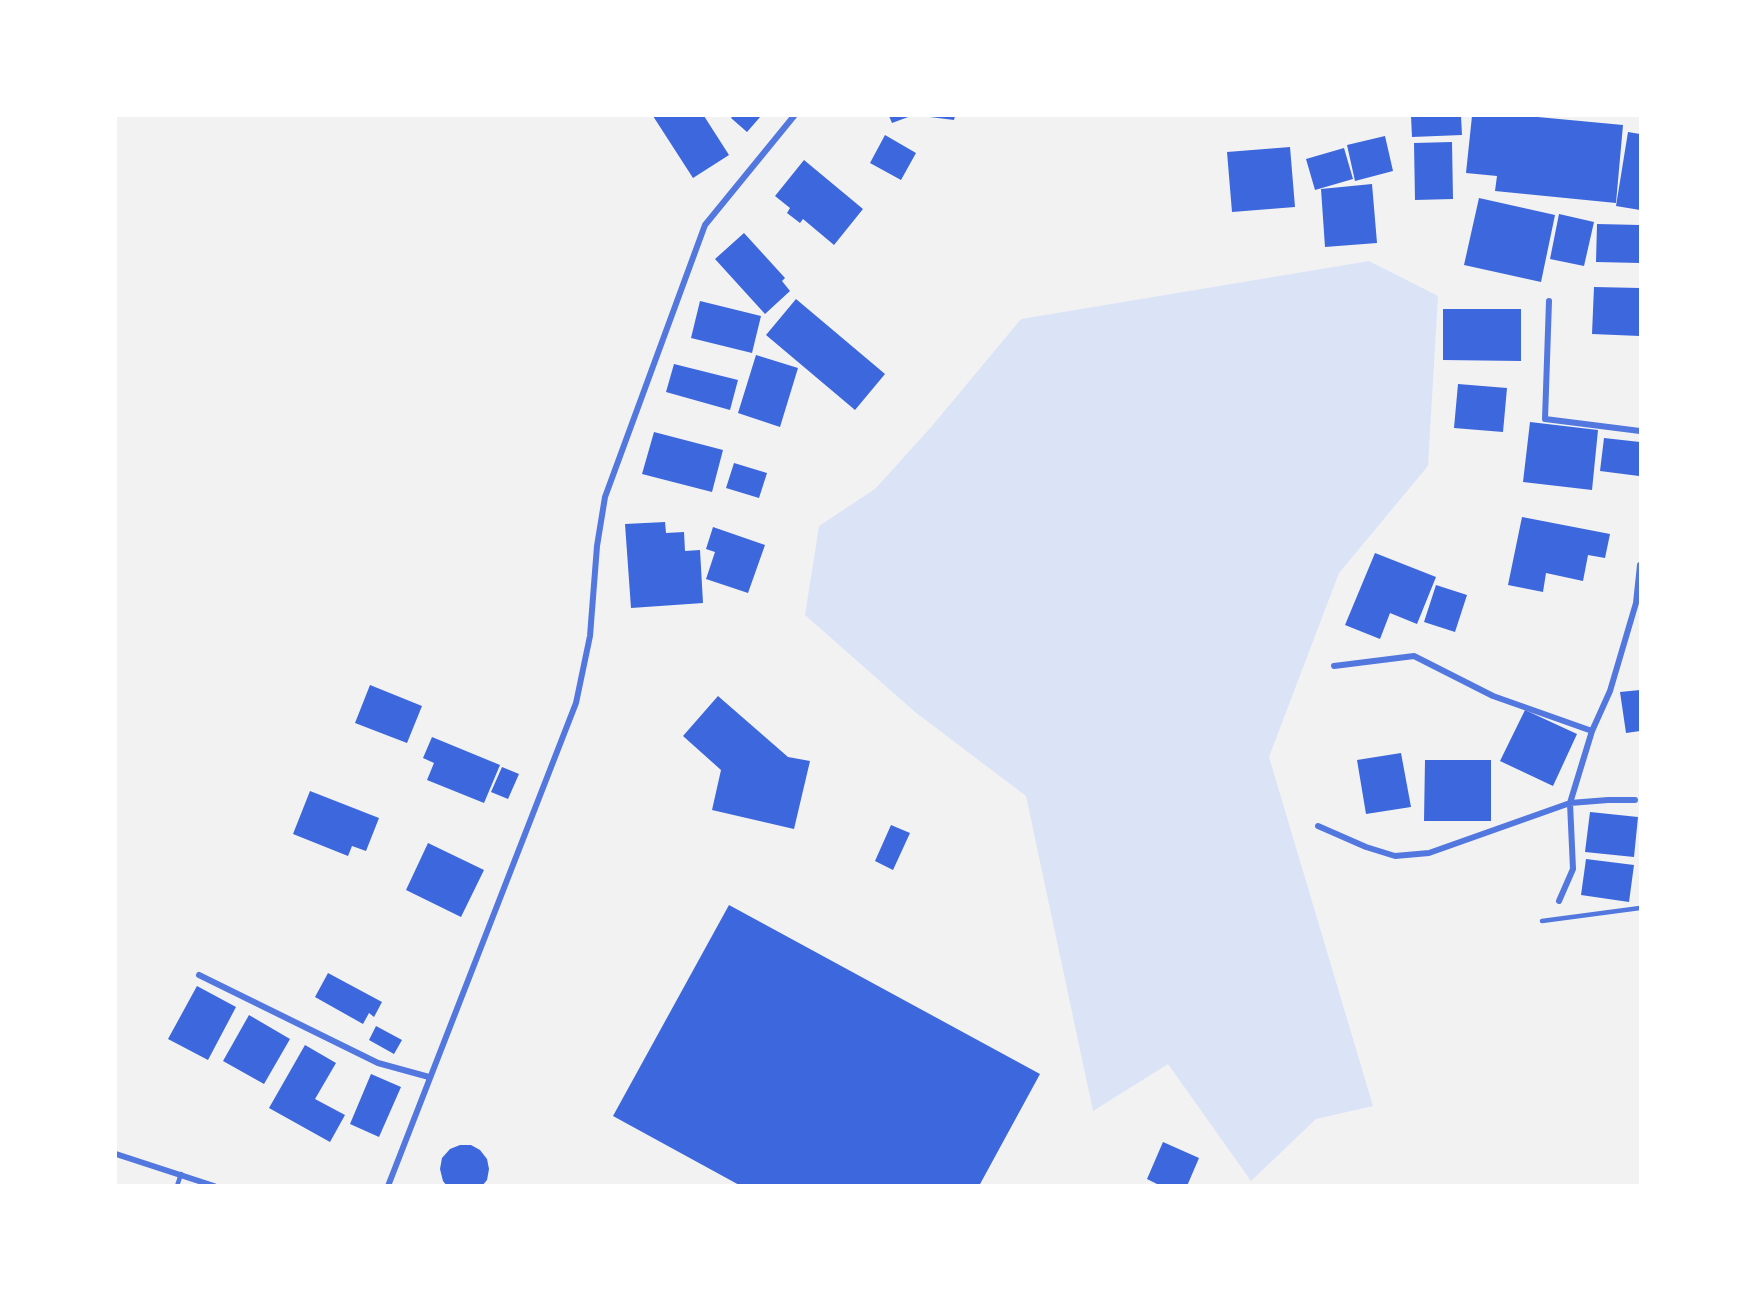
<!DOCTYPE html>
<style>
body{margin:0}
#map{position:relative;width:1756px;height:1301px;overflow:hidden;background:#f2f2f2;font-family:Inter,sans-serif}
canvas{display:block}
.frame{position:absolute;inset:0;border:117px solid #fff;pointer-events:none}
</style>
<div id="map">
<canvas width="1756" height="1301"></canvas>
<div class="frame"></div>
</div>
<script>
const context = document.querySelector('canvas').getContext('2d');
context.lineJoin = 'round';
function fillPath(path, color) { context.fillStyle = color; context.fill(path, 'evenodd'); }
function trace(path, color, width, dash) { context.strokeStyle = color; context.lineWidth = width; context.lineCap = dash ? 'butt' : 'round'; context.setLineDash(dash || []); context.stroke(path); }
const green = new Path2D(`
 M1369,261L1438,296L1428,466L1339,573L1269,757L1373,1106L1316,1119L1251,1181L1168,1064L1093,1111L1026,796L915,712L805,615L819,526L875,489L932,426L1021,319Z`);
const building = new Path2D(`
 M653,116H704L729,155L693,178Z
 M733,116H761L747,132L731,118Z
 M889,116H911L892,123Z
 M930,116H955L954,120L930,117Z
 M1411,116H1461L1462,135L1412,137Z
 M1472,116H1527L1623,125L1616,203L1495,191L1497,176L1466,173Z
 M1628,132L1640,134V210L1616,206Z
 M885,135L916,153L901,180L870,163Z
 M1385,136L1393,171L1355,181L1347,145Z
 M1452,142L1453,199L1415,200L1414,143Z
 M1290,147L1295,207L1232,212L1227,152Z
 M1344,148L1353,179L1315,190L1306,159Z
 M804,160L863,209L834,245L803,219L800,223L787,213L790,208L775,196Z
 M1372,184L1377,243L1325,247L1321,189Z
 M1479,198L1555,215L1541,282L1464,265Z
 M1559,214L1594,222L1584,266L1550,259Z
 M1597,224L1640,225V263L1596,262Z
 M744,233L785,278L782,281L790,291L765,314L715,259Z
 M1594,287L1640,288V336L1592,334Z
 M796,299L885,374L855,410L766,335Z
 M700,301L761,316L752,353L691,338Z
 M1443,309H1521V361L1443,360Z
 M756,355L798,368L780,427L738,413Z
 M674,364L738,380L730,410L666,392Z
 M1458,384L1507,388L1503,432L1454,428Z
 M1530,422L1598,430L1592,490L1523,482Z
 M654,432L723,450L712,492L642,474Z
 M1604,438L1640,442L1639,476L1600,471Z
 M734,463L767,473L759,498L726,488Z
 M1522,517L1610,534L1605,558L1588,555L1583,581L1546,573L1543,592L1508,585Z
 M665,522L666,533L684,532L685,551L700,550L703,603L631,608L625,524Z
 M713,527L765,545L748,593L706,579L715,552L706,549Z
 M1375,553L1436,577L1417,624L1390,613L1380,639L1345,625Z
 M1436,585L1467,595L1455,632L1424,622Z
 M370,685L422,706L407,743L355,723Z
 M1640,690V731L1626,733L1620,692Z
 M718,696L788,757L810,761L794,829L712,810L721,770L683,736Z
 M1525,710L1577,734L1553,786L1500,761Z
 M432,737L500,765L484,803L427,780L434,763L423,758Z
 M1401,753L1411,807L1366,814L1357,760Z
 M1425,760H1491V821H1424Z
 M502,767L519,774L508,799L491,792Z
 M310,791L379,818L366,851L352,846L348,856L293,834Z
 M1590,812L1638,817L1634,857L1585,852Z
 M891,825L910,833L893,870L875,861Z
 M428,843L484,870L461,917L406,890Z
 M1586,859L1634,865L1629,902L1581,895Z
 M729,905L1040,1074L979,1186H741L613,1116Z
 M328,973L382,1002L374,1017L369,1013L363,1024L315,997Z
 M197,986L236,1007L208,1060L168,1039Z
 M249,1015L290,1039L264,1084L223,1061Z
 M376,1026L402,1040L394,1054L369,1040Z
 M305,1045L336,1063L315,1099L345,1115L330,1142L269,1108Z
 M371,1074L401,1087L379,1137L350,1124Z
 M1163,1142L1199,1158L1187,1186H1161L1147,1179Z
 M460,1145H471L480,1150L487,1159L489,1169L487,1180L482,1186H447L443,1181L440,1169L442,1158L450,1149Z`);
const service = new Path2D(`
 M1542,921L1640,908
 M177,1186L181,1174`);
const minor = new Path2D(`
 M1549,301L1545,419L1640,431
 M1334,666L1414,656L1493,696L1592,731
 M1318,826L1366,847L1395,856L1429,853L1570,803L1608,800H1635
 M1559,901L1573,869L1570,803L1592,731L1610,691L1636,603L1640,565
 M199,975L378,1063L429,1077
 M116,1154L214,1186
 M388,1186L576,703L590,636L597,546L605,497L705,225L794,116`);
fillPath(green, '#dbe4f7');
fillPath(building, '#3d67dc');
trace(service, '#5277de', 4.5);
trace(minor, '#5277de', 6);
</script>
